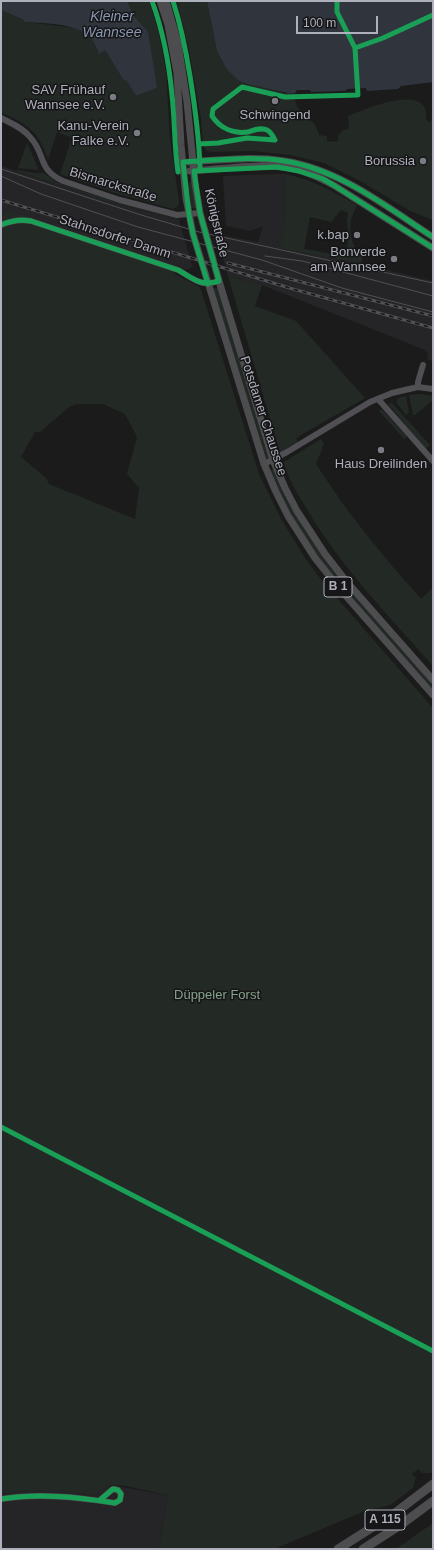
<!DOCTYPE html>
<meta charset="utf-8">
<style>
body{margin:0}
#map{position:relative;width:434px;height:1550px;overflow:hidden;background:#1b1b1b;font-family:Arial,sans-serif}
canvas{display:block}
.frame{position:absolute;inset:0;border:2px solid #aeb0bb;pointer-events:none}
.scale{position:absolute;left:296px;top:16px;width:82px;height:18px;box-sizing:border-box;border:2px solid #aeb0bb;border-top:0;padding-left:5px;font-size:12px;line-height:14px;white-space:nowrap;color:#aeb0bb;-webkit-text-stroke:3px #161517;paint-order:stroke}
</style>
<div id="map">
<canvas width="434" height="1550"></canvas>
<div class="frame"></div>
<div class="scale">100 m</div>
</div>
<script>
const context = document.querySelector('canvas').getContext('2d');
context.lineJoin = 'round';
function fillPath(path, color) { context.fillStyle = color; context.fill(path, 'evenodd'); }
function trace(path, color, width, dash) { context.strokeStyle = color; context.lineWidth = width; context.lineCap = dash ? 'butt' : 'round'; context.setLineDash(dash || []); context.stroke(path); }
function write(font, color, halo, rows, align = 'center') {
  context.font = font + ' Arial,sans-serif'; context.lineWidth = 3; context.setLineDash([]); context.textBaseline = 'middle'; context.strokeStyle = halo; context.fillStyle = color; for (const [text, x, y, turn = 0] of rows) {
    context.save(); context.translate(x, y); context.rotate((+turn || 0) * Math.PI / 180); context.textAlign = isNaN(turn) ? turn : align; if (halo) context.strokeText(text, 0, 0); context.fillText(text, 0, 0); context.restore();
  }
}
const built = new Path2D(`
 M1,166L106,201L179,220L192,265L194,266L187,270L8,210L1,215Z
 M274,174H285L284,230L279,248L362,264L433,281V361L427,359L428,353L425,350L262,285L228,276L216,234L258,242L263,226L250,231L226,226L223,176Z
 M110,1485L168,1495L159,1549H1V1494L29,1490H61L94,1495Z`);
const green = new Path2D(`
 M127,1H149L159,34L166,71L170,139L179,201L178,206L173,209L115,193L60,174L72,138L57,132L48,160C38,130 28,125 1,112V10L22,19L25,22L76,28L92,38L99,53L105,50L124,81L126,80L136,96L157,88L145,29L134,16Z
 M177,1H207L217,51L226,68L283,93H295C293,111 306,113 315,125C317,128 318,132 319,135L327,136V142L338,141V136L343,130L349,129L348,116C364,110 431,80 426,120L430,122L433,116V220L410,211L362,182L324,163L290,155L253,151L210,152L206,150L203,145L201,119L189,49Z
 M27,143L39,170L18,168Z
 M17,170L34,173H44L56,182L67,186L129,206L179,219V220L106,201L17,171Z
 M285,174C312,179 334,192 357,205C355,210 352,215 351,220C349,232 352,249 362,256V264L279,248L284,230ZM341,210L348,213L347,221L349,236L345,256L304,249L310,217L331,222Z
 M192,182L196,208H190L187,183Z
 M8,210L187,270L173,273L200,287L259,474L281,519L307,561L323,582L433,708V1471L431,1473H422L418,1469L412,1474L416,1478L413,1488L390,1505L365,1511L274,1549H159L168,1495L126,1486L110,1485L94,1495L61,1490H29L1,1494V215ZM77,404H103L125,414L137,437L127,474L139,488L135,519L49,484L46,478L21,457L35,432H40L69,407Z
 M228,276L262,285L255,306L296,321L365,398L296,438L298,442L280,452Z
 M219,287L270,457L265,459L212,289Z
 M420,394L433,396V400L415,415H413L409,395Z
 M406,396L409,413L406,415L396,402L398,398Z
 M392,403L430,445L426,449L388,404Z
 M382,409L407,437L404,439L379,411Z
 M321,439L324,444L316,464C347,513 383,556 421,599L433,588V666C388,615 340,566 305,506C297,493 287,477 284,462Z
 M274,469L301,523L322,556L342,580L433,684V691L326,568L291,517L270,471Z
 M433,1523V1549H396Z`);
const water = new Path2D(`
 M1,1H127L134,16L148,32L157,88L136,96L126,80L124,81L105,50L99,54C97,49 94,41 90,37C73,22 46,24 25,22L22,19L1,10Z
 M207,1H433V82L401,86L398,89L367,91L366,88L347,89L345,91L311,92L310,90H297L295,93H288L247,84L238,80L226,68L217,51Z`);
const ferry = new Path2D(`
 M337,1V12L355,48L383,38L433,15`);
const minor = new Path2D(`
 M1,118C11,123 23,128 30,137C46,154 37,169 63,181L120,200L177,215L200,213
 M1,225C10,221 21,219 31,221L178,270C194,279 200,287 219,281
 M418,387V382L423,365
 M378,399L433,461
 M264,464L287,452L370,402L392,393L418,387L433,389
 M1,1499C39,1493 76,1497 115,1503L120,1500L121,1494L118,1490L113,1489L100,1500`);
const major = new Path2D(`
 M160,1L168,25L177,73L181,145L186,198L193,234L264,464L276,492L288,516L315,558L339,588L433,695
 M166,1L178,43L187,102L195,183L200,213L219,281L273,460L285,488L297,511L325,554L346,581L433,680
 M189,162C220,160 253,156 284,161C339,169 387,207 433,237
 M190,171C220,169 252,164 283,167C301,169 319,177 335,186L433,248`);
const highway = new Path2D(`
 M338,1549L395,1513L433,1484
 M363,1549L402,1524L433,1501`);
const tram = new Path2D(`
 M1,169L141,215L199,232L433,283
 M1,176L41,194L138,227L262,260L342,288L433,312
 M265,256L302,261L433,296`);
const rail = new Path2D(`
 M1,200L293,289L433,328
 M228,263L433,316`);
const cycleway = new Path2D(`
 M152,1C163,31 169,63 172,95C175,121 174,146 178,172
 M173,1C181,26 186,51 190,76C195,107 199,137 200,168
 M355,48L383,38L433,15
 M275,140C273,136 271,132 267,130C261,127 254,130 248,132C233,134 220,128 212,116L213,109L242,87L285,97L358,95L355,48L337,12V1
 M199,144L218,143L247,138L275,140
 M1,225C10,221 21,219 31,221L178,270C194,279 200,287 219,281L200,213L194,171L277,167L299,171L323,179L335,186L433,248
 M208,284L193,234L189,215L183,162C216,160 251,156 284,161C339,169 387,207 433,237
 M1,1127L433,1351
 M1,1499C39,1493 76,1497 115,1503L120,1500L121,1494L118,1490L113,1489L100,1500`);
const markers = [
 [113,97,4,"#7b7c83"],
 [275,101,4,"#7b7c83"],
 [137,133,4,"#7b7c83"],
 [423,161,4,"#7b7c83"],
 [357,235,4,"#7b7c83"],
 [394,259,4,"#7b7c83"],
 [381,450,4,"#7b7c83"]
];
const shields = [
 [338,587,28],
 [385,1520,40]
];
const shieldNames = [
 ["B 1",338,587],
 ["A 115",385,1520]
];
const poiNames = [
 ["SAV Frühauf",105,90],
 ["Wannsee e.V.",105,105],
 ["Schwingend",275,115,"center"],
 ["Kanu-Verein",129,126],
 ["Falke e.V.",129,141],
 ["Borussia",415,161],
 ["k.bap",349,235],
 ["Bonverde",386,252],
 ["am Wannsee",386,267],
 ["Haus Dreilinden",381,464,"center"]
];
const streetNames = [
 ["Bismarckstraße",113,185,17],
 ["Königstraße",216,223,77],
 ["Stahnsdorfer Damm",115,237,18],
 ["Potsdamer Chaussee",263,416,72]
];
const parkNames = [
 ["Düppeler Forst",217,995]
];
const waterNames = [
 ["Kleiner",112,17],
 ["Wannsee",112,33]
];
fillPath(built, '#252527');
fillPath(green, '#232a25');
fillPath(water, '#2f343d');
trace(ferry, '#8898b2', 1, [5, 4]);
trace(minor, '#505054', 6);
trace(major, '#4d4d50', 7);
trace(highway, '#4d4d50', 9);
trace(tram, '#505154', 1);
trace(rail, '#505154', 3);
trace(rail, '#161517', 1.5, [4.5]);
trace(cycleway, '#1a9f57', 5);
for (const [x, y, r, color] of markers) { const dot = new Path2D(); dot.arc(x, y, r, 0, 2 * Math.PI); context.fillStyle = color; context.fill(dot); trace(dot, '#161517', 1.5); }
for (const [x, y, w] of shields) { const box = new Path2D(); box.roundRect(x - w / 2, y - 10, w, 20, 3); context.fillStyle = '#161517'; context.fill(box); trace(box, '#aeb0bb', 1); }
write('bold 12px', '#aeb0bb', null, shieldNames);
write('13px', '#aeb0bb', '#161517', poiNames, 'right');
write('13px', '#aeb0bb', '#161517', streetNames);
write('13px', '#86a48d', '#161517', parkNames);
write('italic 14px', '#8898b2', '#161517', waterNames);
</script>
